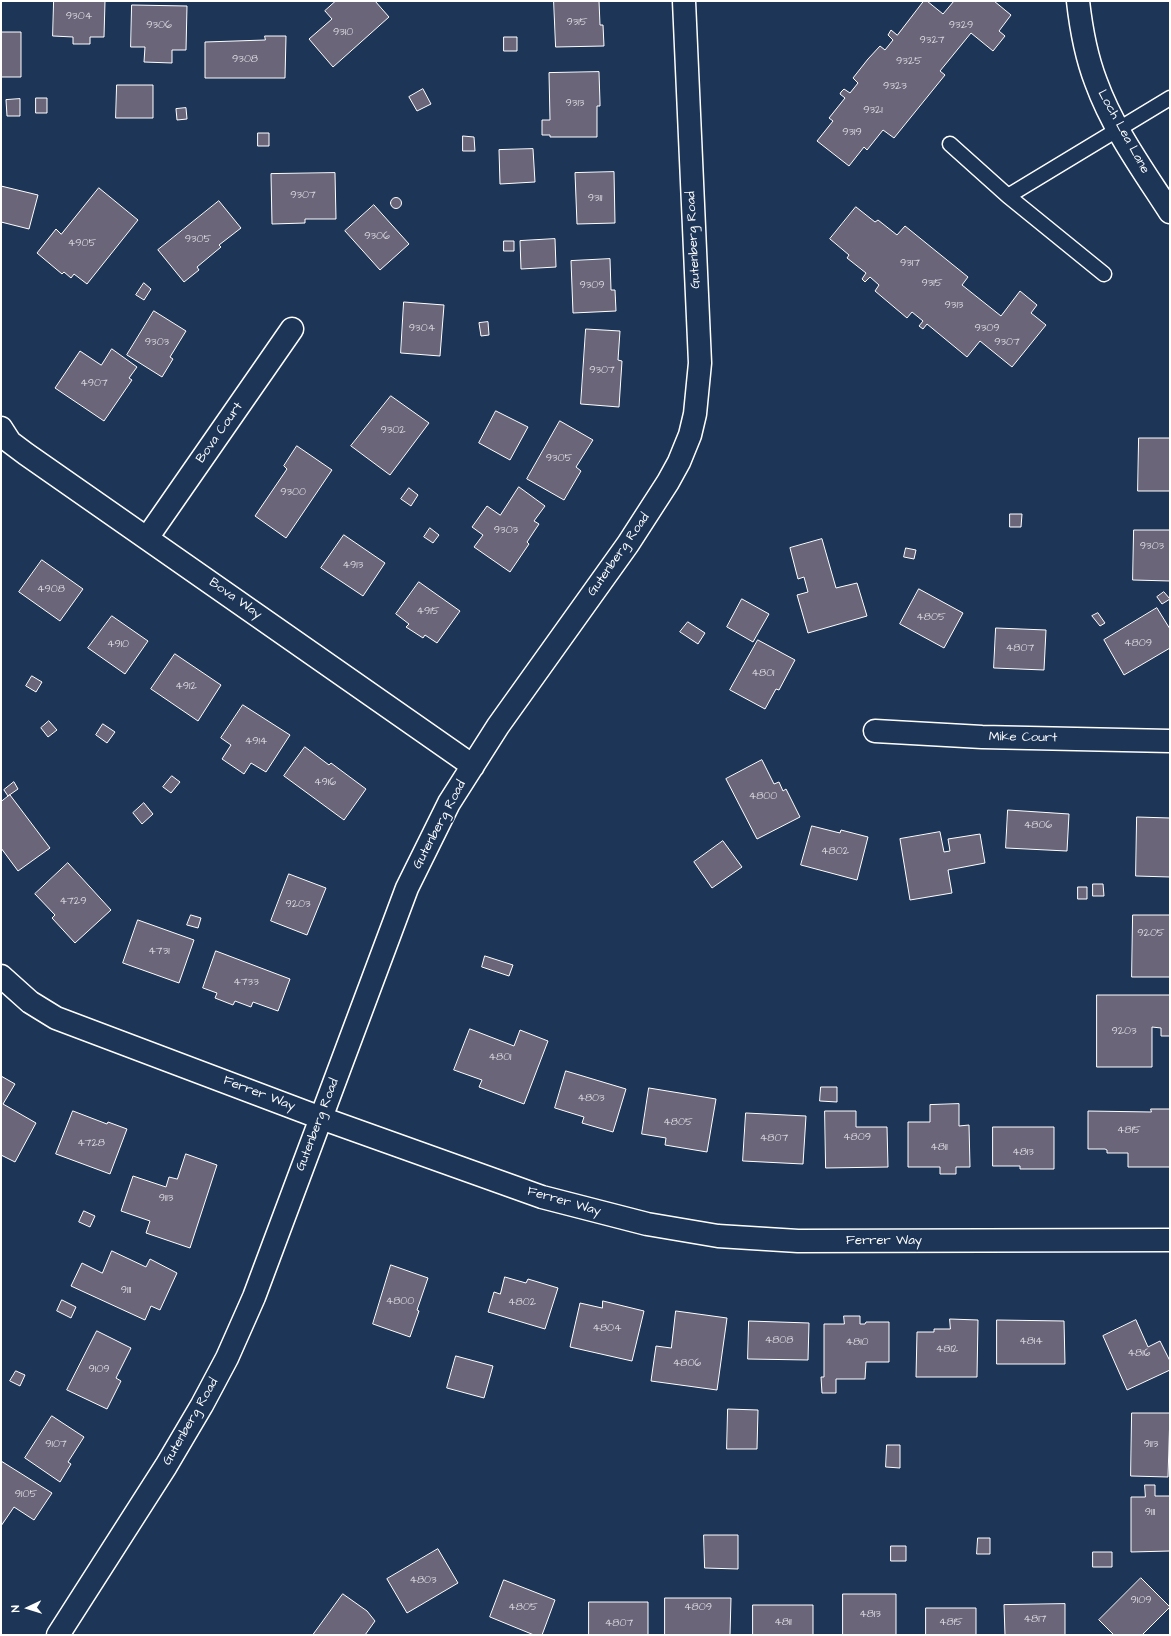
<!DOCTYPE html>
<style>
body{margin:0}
#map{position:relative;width:1171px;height:1636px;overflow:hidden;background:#1d3557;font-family:"Architects Daughter",sans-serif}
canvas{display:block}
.frame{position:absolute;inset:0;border:2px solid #fff;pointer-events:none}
.north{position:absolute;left:8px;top:1588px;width:40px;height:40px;-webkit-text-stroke:3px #1d3557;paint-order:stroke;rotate:266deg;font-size:11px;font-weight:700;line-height:16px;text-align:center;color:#fff}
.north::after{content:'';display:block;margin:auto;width:14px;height:18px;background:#fff;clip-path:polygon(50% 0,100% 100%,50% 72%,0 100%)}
</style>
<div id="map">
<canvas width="1171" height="1636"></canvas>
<div class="frame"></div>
<div class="north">N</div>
</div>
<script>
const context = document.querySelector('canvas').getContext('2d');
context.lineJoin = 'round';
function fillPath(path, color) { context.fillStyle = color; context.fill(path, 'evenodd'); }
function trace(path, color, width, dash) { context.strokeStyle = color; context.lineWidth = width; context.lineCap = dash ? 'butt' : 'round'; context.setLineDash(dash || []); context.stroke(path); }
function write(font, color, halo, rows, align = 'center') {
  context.font = font + ' "Architects Daughter",sans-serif'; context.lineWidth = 3.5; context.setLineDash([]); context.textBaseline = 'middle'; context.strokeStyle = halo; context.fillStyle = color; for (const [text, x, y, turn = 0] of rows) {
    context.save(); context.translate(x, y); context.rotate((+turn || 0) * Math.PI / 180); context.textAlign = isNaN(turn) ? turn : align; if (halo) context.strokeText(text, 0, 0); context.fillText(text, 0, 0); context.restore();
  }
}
const building = new Path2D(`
 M54,1H105L104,37H90V44H73V37L53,36Z
 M336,1H375L389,17L333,67L309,39L332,19L325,11Z
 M554,1H599L600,25H603L604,46L556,47Z
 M924,1H927L943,14L954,1H994L1011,15L999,31L1005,36L993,51L971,33L940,71L945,75L894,138L883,130L867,150L864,147L849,166L817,141L833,121L829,118L845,98L840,94L841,92L844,89L850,93L858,83L853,78L868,59L880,46L885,50L893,40L888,35L891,30L897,35Z
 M132,5L187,6L186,50H172V63L144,62L145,47H131Z
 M1,32H21V77H1Z
 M265,36H286L285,78H205V42L265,40Z
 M504,37H517V51H504Z
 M599,72L600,103V106H597V137H550V135H542V120H550L549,73Z
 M117,85H153V118H116Z
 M423,89L431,104L417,111L409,97Z
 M36,98H47V113H36Z
 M20,99V116H7L6,100Z
 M186,108L187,119L177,120L176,109Z
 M258,133H269V146H258Z
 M463,136L474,137L475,151H463Z
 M533,149L535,182L500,184L499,150Z
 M614,172L615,223L577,224L575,173Z
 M335,173L336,219H305V223L272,224L271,174Z
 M1,186L38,195L29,229L1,222Z
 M99,188L138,220L87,284L74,274L71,278L64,272L62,274L37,253L56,229L61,234Z
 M390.5 203a5.5 5.5 0 1 1 11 0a5.5 5.5 0 1 1-11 0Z
 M219,201L241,228L219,245L221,247L197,267L199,270L184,282L158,250Z
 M374,205L409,244L380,270L345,231Z
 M856,207L875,222L878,220L897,235L905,226L968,277L962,285L1001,316L1020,291L1037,305L1031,313L1046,325L1012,367L980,341L967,357L927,324L923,329L919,326L923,321L912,312L907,318L875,291L879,285L870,277L865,282L862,279L866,273L847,258L849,255L830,239Z
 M555,239L556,267L521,269L520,241Z
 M504,241H514V251H504Z
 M610,259L611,290H615L616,311L573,313L571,261Z
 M144,283L151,289L144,300L136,295Z
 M404,302L444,305L440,356L401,353Z
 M154,311L186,331L170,357L173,359L162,377L127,355Z
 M488,322L489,335L481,336L479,323Z
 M586,329L620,331L618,360L622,361L619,407L581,404Z
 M112,349L137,367L129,378L132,380L104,421L55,388L80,351L101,365Z
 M391,396L429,423L390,475L351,446Z
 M496,411L528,427L510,460L479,443Z
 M560,421L593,440L576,467L581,471L564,500L527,479Z
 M1139,438H1170V491H1138Z
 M297,446L332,470L286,538L255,516L287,469L284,466Z
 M519,487L545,506L534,521L539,524L527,542L529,544L510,572L474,547L483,535L472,527L487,506L500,515Z
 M409,488L418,495L411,506L401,499Z
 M1010,514H1022L1021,527H1010Z
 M430,528L439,535L433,543L424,537Z
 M1134,530H1170V581L1133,580Z
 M344,535L385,563L363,596L321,568Z
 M822,539L836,588L857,583L867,616L808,633L797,595L808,592L804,577L798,579L790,548Z
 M906,548L916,550L914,559L904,557Z
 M42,560L83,589L60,621L19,592Z
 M419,582L460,611L437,643L425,635L423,638L406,627L409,624L396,614Z
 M919,589L963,613L944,648L900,624Z
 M1164,592L1170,599L1162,604L1157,597Z
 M742,599L769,614L753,642L727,627Z
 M1157,608L1170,629V648L1124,675L1104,640Z
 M1098,613L1105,623L1100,626L1092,616Z
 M112,616L148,641L125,674L88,648Z
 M688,622L705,633L698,644L680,632Z
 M996,628L1046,630L1044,670L994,668Z
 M758,640L795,660L779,690L776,689L765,709L730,690Z
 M175,654L221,685L198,721L151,689Z
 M32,676L42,682L36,692L26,686Z
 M243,705L290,735L266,772L251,763L244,774L222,759L231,745L221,738Z
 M49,721L57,730L48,737L41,728Z
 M103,724L115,732L107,743L96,735Z
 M305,747L329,765L331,763L366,789L344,820L284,776Z
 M762,760L774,784L779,782L783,791L786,789L800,817L757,839L726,779Z
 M172,776L180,782L171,793L163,787Z
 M14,782L18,789L8,796L4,790Z
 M10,795L50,848L18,871L1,848V802Z
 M144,803L153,814L142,824L133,813Z
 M1008,810L1069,814L1067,851L1006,848Z
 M1137,817L1170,818V877L1136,876Z
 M812,826L840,833L841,830L868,837L857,880L801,865Z
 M940,832L944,852L950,851L948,839L980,834L985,863L948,870L952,893L910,900L900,839Z
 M723,841L742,867L712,888L694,862Z
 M68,863L111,910L75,943L52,918L55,915L35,894Z
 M289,874L326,888L307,935L271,921Z
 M1093,884H1103L1104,896H1093Z
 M1078,887H1087V899H1078Z
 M191,915L201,918L198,928L187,925Z
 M1133,915H1170V977H1132Z
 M138,920L194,940L179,983L123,963Z
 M216,951L290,979L278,1011L253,1002L251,1007L235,1001L233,1005L215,998L217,993L203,988Z
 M485,956L513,965L509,976L482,967Z
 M1097,995H1170V1036H1161V1028L1152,1027V1067H1097Z
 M470,1029L514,1046L520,1030L548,1041L524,1104L479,1087L482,1080L454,1070Z
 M566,1071L626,1089L613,1132L582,1123L584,1117L555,1108Z
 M1,1076L15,1084L3,1104L36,1123L15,1162L1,1155Z
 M821,1087H837V1102L820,1101Z
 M649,1088L716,1099L707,1152L665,1145L666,1138L642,1134Z
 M959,1104V1126L969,1125L970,1167H956V1174H940V1167H908V1122H930V1105Z
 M1151,1109H1170V1167H1128V1153H1107V1150L1105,1149H1088V1111L1151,1112Z
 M73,1111L107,1124L108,1122L127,1129L110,1174L56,1154Z
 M825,1111H856V1127H887L888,1167L826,1168Z
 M746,1113L806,1116L803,1164L743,1161Z
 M993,1127H1054V1169H1020V1166H993Z
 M186,1154L217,1165L190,1248L146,1233L150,1221L121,1211L133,1176L166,1187L169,1177L177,1179Z
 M84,1211L95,1216L90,1227L79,1222Z
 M112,1251L146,1267L150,1259L177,1273L160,1310L151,1306L145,1320L71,1286L82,1263L102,1273Z
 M391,1265L428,1278L417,1310L419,1311L410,1337L373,1324Z
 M505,1277L526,1283L528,1279L558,1288L545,1329L488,1312L494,1292L500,1294Z
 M62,1300L76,1307L71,1318L57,1311Z
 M603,1301L644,1311L632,1361L570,1347L580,1303L602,1308Z
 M676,1311L727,1318L717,1390L651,1381L656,1346L671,1348Z
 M844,1316H860V1324H865L866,1322H889V1362H866L865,1379H836V1393H822L821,1377H824V1324H844Z
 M950,1319L978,1320L977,1377H916L917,1332H934V1329H950Z
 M997,1320L1064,1321L1065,1364H997Z
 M1136,1320L1148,1347L1160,1341L1170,1361V1370L1127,1390L1103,1336Z
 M749,1321L809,1323L808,1360L748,1359Z
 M97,1331L131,1348L116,1378L121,1381L107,1409L67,1390Z
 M456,1356L493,1366L484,1398L447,1388Z
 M16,1371L25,1375L20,1386L10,1381Z
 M728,1409L758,1410L757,1449H727Z
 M1132,1413H1170L1168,1477L1131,1476Z
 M52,1416L84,1437L68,1462L71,1464L60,1482L25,1458Z
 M887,1445H900V1468L886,1467Z
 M1,1461L52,1493L34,1520L14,1507L1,1526Z
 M1145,1485H1155V1496H1170V1551L1131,1552V1497H1145Z
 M704,1535H738V1569L705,1568Z
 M978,1538H990V1554H977Z
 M891,1546H906V1561H891Z
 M438,1549L458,1583L407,1613L387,1579Z
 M1093,1552H1112V1567H1093Z
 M1141,1578L1170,1607L1142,1635H1114L1099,1620Z
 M504,1580L555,1600L542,1635H534L490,1617Z
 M343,1594L367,1611L375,1621L365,1635H313Z
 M843,1594H896V1635H843Z
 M665,1598H731L730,1635H665Z
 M589,1602H648V1635H589Z
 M1065,1604V1635H1005L1004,1605Z
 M753,1605H813V1635H753Z
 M926,1608H976V1635H926Z`);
const lane = new Path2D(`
 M950,144L1008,196L1170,98
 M1008,196L1104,274`);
const street = new Path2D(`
 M1078,1C1081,28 1086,56 1096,82C1113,129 1143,170 1170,212
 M1,428L10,442L26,454L473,766
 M147,538L292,329
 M875,731L982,737L1170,741
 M1,976L30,1002L56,1018L321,1118L542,1197L647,1224L718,1236L798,1241L1170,1240
 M58,1635L166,1466L202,1405L227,1358L254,1297L407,888L449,803L498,726L628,544L668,482L679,462L690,435L695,414L700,363L684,1`);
const numberNames = [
 ["9304",79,17],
 ["9315",577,23],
 ["9306",159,26],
 ["9329",961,26],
 ["9310",343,33],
 ["9327",932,41],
 ["9308",245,60],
 ["9325",909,62],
 ["9323",895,87],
 ["9313",575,104],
 ["9321",873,111],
 ["9319",852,133],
 ["9307",303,196],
 ["9311",595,199],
 ["9306",377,237],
 ["9305",198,240],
 ["4905",82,244],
 ["9317",910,264],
 ["9315",932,284],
 ["9309",592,286],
 ["9313",954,306],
 ["9304",422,329],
 ["9309",987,329],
 ["9303",157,343],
 ["9307",1007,343],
 ["9307",602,371],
 ["4907",94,384],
 ["9302",393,431],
 ["9305",559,459],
 ["9300",293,493],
 ["9303",506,531],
 ["9303",1152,547],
 ["4913",353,566],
 ["4908",51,590],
 ["4915",428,612],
 ["4805",931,618],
 ["4809",1138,644],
 ["4910",118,645],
 ["4807",1020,649],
 ["4801",763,674],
 ["4912",186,687],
 ["4914",256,742],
 ["4916",325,783],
 ["4800",763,797],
 ["4806",1038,826],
 ["4802",835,852],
 ["4729",73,902],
 ["9203",298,905],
 ["9205",1151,934],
 ["4731",159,952],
 ["4733",246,983],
 ["9203",1124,1032],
 ["4801",500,1058],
 ["4803",591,1099],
 ["4805",678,1123],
 ["4815",1129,1131],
 ["4809",857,1138],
 ["4807",774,1139],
 ["4728",91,1144],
 ["4811",939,1148],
 ["4813",1023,1153],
 ["9113",166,1199],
 ["9111",126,1291],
 ["4800",400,1302],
 ["4802",522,1303],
 ["4804",607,1329],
 ["4808",779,1341],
 ["4814",1031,1342],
 ["4810",857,1343],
 ["4812",947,1350],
 ["4816",1139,1354],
 ["4806",687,1364],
 ["9109",99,1370],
 ["9107",56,1445],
 ["9113",1151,1445],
 ["9105",26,1495],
 ["9111",1150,1513],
 ["4803",423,1581],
 ["9109",1141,1601],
 ["4805",523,1608],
 ["4809",698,1608],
 ["4813",870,1615],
 ["4817",1035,1620],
 ["4811",783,1623],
 ["4815",951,1623],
 ["4807",619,1624]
];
const streetNames = [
 ["Loch Lea Lane",1123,132,61],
 ["Gutenberg Road",694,240,-93],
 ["Bova Court",220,433,-55],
 ["Gutenberg Road",619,555,-55],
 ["Bova Way",235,599,35],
 ["Mike Court",1023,738,1],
 ["Gutenberg Road",440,825,-62],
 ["Ferrer Way",259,1094,21],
 ["Gutenberg Road",318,1125,-69],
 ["Ferrer Way",564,1202,16],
 ["Ferrer Way",884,1241],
 ["Gutenberg Road",191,1422,-60]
];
fillPath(building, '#6b657a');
trace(building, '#fff', 1);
trace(lane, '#fff', 17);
trace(street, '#fff', 25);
trace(lane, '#1d3557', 14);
trace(street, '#1d3557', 22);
write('11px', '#dad8de', null, numberNames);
write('13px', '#fff', '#1d3557', streetNames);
</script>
